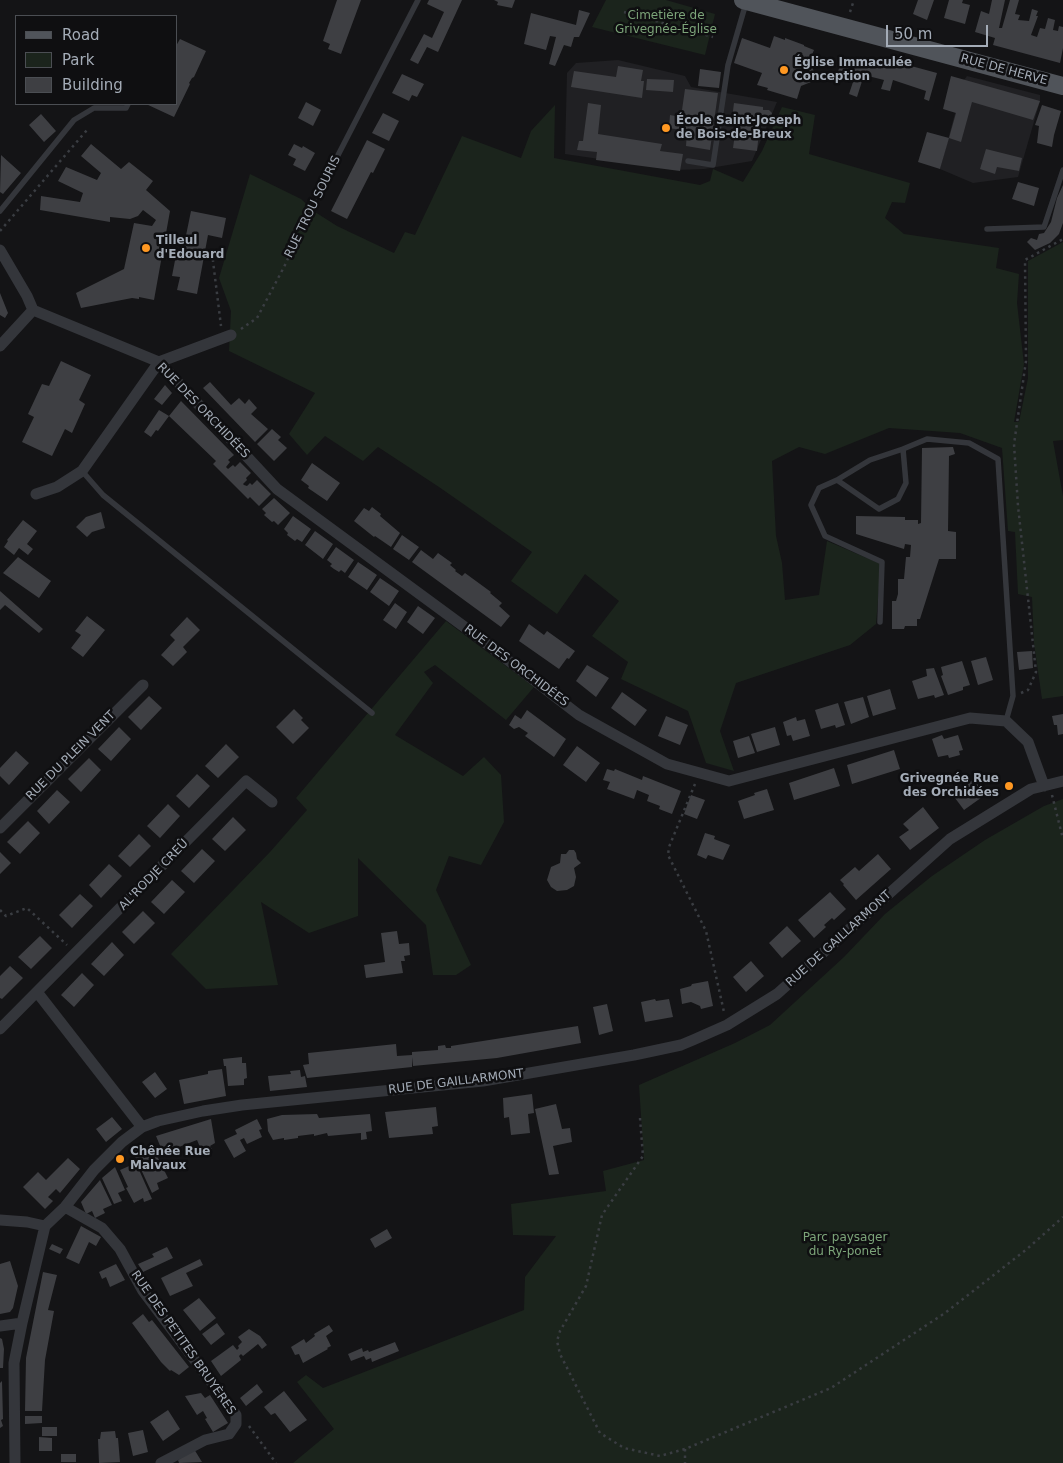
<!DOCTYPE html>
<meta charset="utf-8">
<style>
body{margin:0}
#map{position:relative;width:1063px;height:1463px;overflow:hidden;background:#141416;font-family:"DejaVu Sans",sans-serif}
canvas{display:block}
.legend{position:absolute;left:15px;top:15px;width:162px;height:90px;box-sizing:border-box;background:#0f0f11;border:1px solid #4b4e53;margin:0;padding:6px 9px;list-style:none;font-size:15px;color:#a4acb7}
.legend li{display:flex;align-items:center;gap:10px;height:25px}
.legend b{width:25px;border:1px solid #4b4e53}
.scale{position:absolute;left:886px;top:25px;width:102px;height:22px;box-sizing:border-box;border:2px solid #a4acb7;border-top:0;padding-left:6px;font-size:15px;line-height:18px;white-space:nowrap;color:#a4acb7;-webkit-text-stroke:4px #0f0f11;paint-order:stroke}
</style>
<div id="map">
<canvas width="1063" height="1463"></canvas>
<ul class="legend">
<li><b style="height:6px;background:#50545a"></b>Road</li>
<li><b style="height:14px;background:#1b241c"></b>Park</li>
<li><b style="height:14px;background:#3e3f43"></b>Building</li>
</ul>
<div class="scale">50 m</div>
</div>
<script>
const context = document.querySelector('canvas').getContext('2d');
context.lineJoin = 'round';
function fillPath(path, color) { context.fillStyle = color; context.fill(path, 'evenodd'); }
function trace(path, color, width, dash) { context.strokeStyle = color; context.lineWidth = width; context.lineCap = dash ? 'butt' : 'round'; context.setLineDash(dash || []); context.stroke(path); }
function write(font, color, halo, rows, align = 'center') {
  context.font = font + ' "DejaVu Sans",sans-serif'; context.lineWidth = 5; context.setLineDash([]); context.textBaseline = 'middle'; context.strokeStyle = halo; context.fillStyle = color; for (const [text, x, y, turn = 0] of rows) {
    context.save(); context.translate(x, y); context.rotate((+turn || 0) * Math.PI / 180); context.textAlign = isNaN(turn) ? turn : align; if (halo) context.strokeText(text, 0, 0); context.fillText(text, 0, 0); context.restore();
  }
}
const built = new Path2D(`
 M618,60L685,76L691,87L777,102L752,161L704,169L675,170L565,154L567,73L576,63Z
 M967,76L1040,95V101L1018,177L973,183L940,169L964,80Z`);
const green = new Path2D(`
 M606,0H666L715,14L705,55L592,27Z
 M555,105L554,158L700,185L710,181L713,169L743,182L762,151L782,107L815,115L809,154L910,183L905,203L892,202L885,218L904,234L999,248L996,268L1019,274L1017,303L1024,364L1014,422H1019L1028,378V261L1063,242V440L1053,441L1063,496V696L1042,699L1034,643L1032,597L1018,594L1015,532L1008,531L1002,448L960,433L889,428L825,454L799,447L772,461L776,536L782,563L785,600L819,595L827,541L881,564L876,624L850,645L736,683L720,731L734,771L706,763L688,711L621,679L628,662L592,636L619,601L585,574L557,614L511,581L532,552L439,487L378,447L363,461L325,436L307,455L289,434L315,393L229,351L231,311L219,278L250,174L301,199L315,212L337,226L394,253L405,232L415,235L462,136L521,158L531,131Z
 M446,621L534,687L506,720L435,665L424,672L433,683L395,735L463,776L484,757L501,775L504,822L481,865L449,856L436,890L471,965L456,975H433L426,925L358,858V916L309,933L261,902L278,985L206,989L171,954L270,852L307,810L296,798Z
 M1063,799V1463H293L334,1429L297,1382L306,1375L323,1388L524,1310L525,1277L556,1236L513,1235L511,1204L606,1191L603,1171L644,1160L639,1085L735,1043L770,1025L844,957L885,914L932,876L985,840L1044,806Z`);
const building = new Path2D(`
 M337,0H361L341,54L328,49L330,44L323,41Z
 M429,0H462L438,52L427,47L418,64L410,60L424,34L432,38L444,12L427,4Z
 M494,0H515L512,8L497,5L498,2Z
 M918,0H934L927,20L913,14Z
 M949,0H963L962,3L970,5L965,24L944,18Z
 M992,0H1005L999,28H1002L1010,0H1019L1015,14L1020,15L1018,20L1029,21L1032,9L1038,11L1036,16H1038L1031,35L1037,37L1040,28L1045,29L1048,18L1055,20L1053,30L1058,31L1059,26L1063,27V48L1060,63L993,45L995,38L975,32L981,11L989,14Z
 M579,10L590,13L579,37H574L571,47L564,45L555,66L549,64L556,37L550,36L546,50L524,44L531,13L576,25Z
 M774,36L785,40V38L804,45V46L814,50L811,57L821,60L818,67L812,66L814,72L811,82L801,86L797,99L767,90L768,88L757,85L762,73L734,63L742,38L770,48Z
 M180,39L206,51L194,77L192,78L189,83L190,84L174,117L146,104H176V46Z
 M878,57L937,73L929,101L924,99L926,91L893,80L890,91L881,89L884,80L864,75L857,97L849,94L854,79L837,74L843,58L867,65L868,59L877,61Z
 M618,66L643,70L641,81H644L642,98L571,87L574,71L616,77Z
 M700,69L721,72L719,88L698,86Z
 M402,74L424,84L417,97L412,95L409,101L392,93Z
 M951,76L1040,101L1033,120L972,102L961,142L949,138L956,113L943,109Z
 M647,79L674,80L673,92L646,90Z
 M685,89L718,93L710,150L686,146L687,131L669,128L670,115L681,117Z
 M306,102L321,110L313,126L298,118Z
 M588,103L601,105L598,134L662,144L660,151L683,154L680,171L596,160L597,152L577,150L579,141H583Z
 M734,103L763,107V110H769L772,113L771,119L768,121L762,120L760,122L757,151L733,148L737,119H732Z
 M1042,105L1061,111L1054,135L1052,147L1037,143L1039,126L1035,125Z
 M383,113L399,121L389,141L372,133Z
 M41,114L56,131L44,142L29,125Z
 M927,132L949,138L940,169L918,162Z
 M367,140L385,149L373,173L371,172L347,219L331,211Z
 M91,144L121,169L129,162L153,181L146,190L170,211L154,300L139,297V299L132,298L81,308L76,293L124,269L134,223L152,226L156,220L143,210L138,216L130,219L110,217V222L40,210L41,196L80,202L83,193L58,181L66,167L97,180L101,173L81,156Z
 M294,144L302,148L303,146L315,153L305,171L293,165L296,159L288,155Z
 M986,149L1022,158L1019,171L997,167L995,174L980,169Z
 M1,155L21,173L3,194L0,192Z
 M1018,182L1039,188L1034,206L1012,199Z
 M1063,185V223L1059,234L1050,243L1035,250L1027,242L1031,238L1037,240L1039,234L1044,233L1051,222L1057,198Z
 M191,211L226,218L222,238L208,235L197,294L177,290L180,277L172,276L177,250H183Z
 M0,293L8,313L5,318L0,315Z
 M61,361L91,375L79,400L85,404L72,433L65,429L52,456L22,442L34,417L28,414L42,384L49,386Z
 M210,382L231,405L239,398L245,404L249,399L257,408L251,414L268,429L255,442L203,388Z
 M165,385L172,393L162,405L154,399Z
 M181,401L234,455L228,460L230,462L226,467L228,469L233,465L235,467L240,462L251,473L246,478L247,480L243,484L244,485L247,486L250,483L252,485L257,480L271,494L259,506L250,497L248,499L213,464L216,461L169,416Z
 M159,410L169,416L158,431L156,430L151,437L144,432Z
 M272,429L281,437L278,440L287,448L274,461L257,444Z
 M953,447L955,454L949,456L948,531L956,532V559H939L920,619H917V626H905L904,629H892V601H896L898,594V579H904L906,557H910L911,545L905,544L904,549L856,534V516L905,517V520H918V524L921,523L922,448Z
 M312,463L340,483L327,501L308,488L309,486L301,480Z
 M274,498L290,513L278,525L274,521L272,522L264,515L266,513L262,509Z
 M372,507L381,514L380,516L400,533L391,547L375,536L374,537L354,521L364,508L369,511Z
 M101,512L105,528L92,532L87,537L76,527L86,517Z
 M293,516L311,529L302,542L297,539L295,541L287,535L288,533L284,529Z
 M23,520L37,531L27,544L33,549L28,555L19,548L14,555L4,547L8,541L7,540Z
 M315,531L333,544L323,559L305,545Z
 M402,535L419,547L409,560L393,549Z
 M336,547L354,560L345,573L341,570L339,572L334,569L330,566L332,564L327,560Z
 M421,550L433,559L438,553L452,563L450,565L456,570L455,571L462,576L465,573L491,592L490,593L502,603L499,606L510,616L501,627L412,562Z
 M18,557L51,581L39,598L3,573Z
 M358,562L377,575L367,590L348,577Z
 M380,578L399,591L389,606L370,592Z
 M0,591L43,629L39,633L5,605L0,610Z
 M395,603L407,612L396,629L383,620Z
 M418,606L435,618L423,634L407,622Z
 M87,616L105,630L83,657L71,648L81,635L75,631Z
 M187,617L200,630L183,647L187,652L173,666L161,655L175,640L170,635Z
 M529,624L544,635L547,631L575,651L569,659L567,658L559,669L519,641Z
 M1032,651L1033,668L1019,670L1017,652Z
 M986,657L993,680L978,685L971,661Z
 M962,661L970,685L963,687V690L948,695L941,676L943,675L941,667Z
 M587,665L609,678L596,697L576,681Z
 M934,668L944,695L935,698L934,695L918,699L912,681L927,676L926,669Z
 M890,689L896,709L873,716L867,696Z
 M622,692L647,710L635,726L611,708Z
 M149,696L162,708L141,730L128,717Z
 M863,697L869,717L851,724L844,702Z
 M838,703L845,725L836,728L835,725L821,729L815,710Z
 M294,709L303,718L301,720L309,728L293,744L276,727Z
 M527,710L566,739L554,757L525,736L528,733L519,727L514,729L509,725L515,715L521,719Z
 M1063,714V734L1058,735L1057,725H1054L1052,716Z
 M666,716L688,725L680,745L658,736Z
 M796,717L797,721L805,719L810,736L793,741L791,735L787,736L783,722Z
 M119,727L131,739L111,761L98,749Z
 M775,727L780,745L757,752L751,734Z
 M942,735L944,739L958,735L963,750L959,751L960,755L949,758L948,755L938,757L932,739Z
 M749,736L755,753L738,758L733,741Z
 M226,744L239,757L218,778L205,766Z
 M577,746L600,763L586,782L563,765Z
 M894,750L900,769L852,784L847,765Z
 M16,751L29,763L9,785L0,776V768Z
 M89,758L101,770L81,792L68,779Z
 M834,768L840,786L794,800L789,783Z
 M607,769L614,771L615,769L642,780L643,776L681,791L672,814L659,809L660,806L647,801L649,795L637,790L634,799L607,789L610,782L603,780Z
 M197,774L210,786L189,808L176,796Z
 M974,779L985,795L964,810L952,794Z
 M767,789L774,810L744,819L738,801L755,795L754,793Z
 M57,790L70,802L49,824L37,811Z
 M691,795L705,800L697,819L684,814Z
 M168,804L180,816L160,838L147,826Z
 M923,807L939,828L910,850L899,837L909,830L903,824Z
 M233,817L246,830L225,851L212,839Z
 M28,821L40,833L20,854L7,842Z
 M705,833L715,836L714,839L730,845L723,860L708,855L706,859L697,855Z
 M139,834L151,846L130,867L118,856Z
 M202,849L215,861L194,883L181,871Z
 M569,850H574L576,853L577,859L581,863L574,868L576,877L574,886L567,890L557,891L551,887L547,880L551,867L560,863L561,854H566Z
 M0,852L11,863L0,874Z
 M878,854L891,869L856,900L843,885L844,884L840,880L855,867L859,871Z
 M109,864L122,876L101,898L89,885Z
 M172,880L185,892L164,914L151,902Z
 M830,892L846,909L834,920L832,918L824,925L826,927L814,938L798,920Z
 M80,894L93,906L72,928L59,915Z
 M143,911L155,923L134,944L122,932Z
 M787,926L801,941L782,958L769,943Z
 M397,931L399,944L409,943L410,955L404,956L405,961H401L403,973L366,978L364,965L385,962L381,933Z
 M40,936L52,948L31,969L18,957Z
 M112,942L124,955L104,976L91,964Z
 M751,961L764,976L746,992L733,977Z
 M10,966L23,978L2,999L0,998V976Z
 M82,973L94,985L74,1007L61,995Z
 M708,981L713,1006L701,1009L700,1006L691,1002L682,1004L680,989L691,986L692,984Z
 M655,999L656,1001L669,999L673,1017L645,1022L641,1002Z
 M607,1004L613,1031L599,1035L593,1007Z
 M578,1026L581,1043L497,1058L413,1066L412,1057V1067L307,1078L303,1065L309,1064L308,1053L396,1044L397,1056L412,1055V1052L438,1050V1046L445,1045L446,1048H451V1046Z
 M242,1057V1063H246L247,1078L244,1079V1085L228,1086L226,1066H224L223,1059Z
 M222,1069L226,1096L184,1104L179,1080L208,1074V1071Z
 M300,1070L301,1077L305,1076L307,1087L270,1091L268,1076L291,1074L290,1071Z
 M155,1072L167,1089L155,1098L142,1082Z
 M532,1094L534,1113L528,1114L530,1133L511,1135L509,1117L504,1118L503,1098Z
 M556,1104L562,1129L570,1128L572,1142L553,1146L559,1174L549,1175L535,1109Z
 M436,1107L438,1126L432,1127L433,1134L389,1138L385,1112Z
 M317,1114L319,1118L370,1114L372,1131L366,1132L367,1139L361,1140V1133L328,1136L327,1133L314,1136V1134L298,1136V1138L284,1140V1138L273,1140L268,1131L267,1119L282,1115Z
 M112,1117L122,1129L106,1142L96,1129Z
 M211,1119L215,1143L210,1146L212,1149L203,1154L197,1140L171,1150L168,1145L161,1148L156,1136Z
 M257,1119L262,1129L259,1130L262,1137L247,1144L244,1138L240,1140L246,1151L234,1158L224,1140L237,1134L235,1130Z
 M139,1147L144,1158L155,1152L168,1178L157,1183L159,1189L152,1193L132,1150Z
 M68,1158L80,1169L60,1193L56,1189L48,1197L53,1201L45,1209L23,1187L38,1172L46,1180Z
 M136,1163L152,1199L144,1202L143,1198L134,1203L126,1188L128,1187L120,1170Z
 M115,1167L125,1190L118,1193L122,1201L114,1204L102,1178Z
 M100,1180L112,1205L103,1209L105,1213L95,1218L92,1211L86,1214L81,1202Z
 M81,1226L101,1237L96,1246L89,1242L79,1264L66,1258Z
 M387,1229L392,1238L375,1248L370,1239Z
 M52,1244L63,1249L60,1254L49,1249Z
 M167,1247L173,1258L143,1272L138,1264L154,1257L152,1254Z
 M200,1259L203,1265L186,1273L193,1286L170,1296L161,1278Z
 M10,1261L18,1286L13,1308L10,1312L0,1314V1264Z
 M116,1264L125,1280L110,1287L106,1277L102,1279L99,1272Z
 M43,1272L57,1275L48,1310L54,1311L45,1360L42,1411H25L26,1358Z
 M199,1298L216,1318L200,1331L183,1310Z
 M143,1314L149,1322L152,1320L189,1367L179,1375L171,1370L170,1371L161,1362L132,1323Z
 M217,1323L225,1334L211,1345L202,1334Z
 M329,1325L333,1331L326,1336L331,1346L327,1348L328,1349L303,1363L299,1354L295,1355L291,1347L304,1339L306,1343L315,1336L314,1334Z
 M249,1329L260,1336L267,1345L262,1349L258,1344L243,1356L241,1354L239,1356L241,1360L221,1376L211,1361L233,1345L237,1350L239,1348L238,1346L242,1342L238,1337Z
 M0,1338L2,1339L4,1349L3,1368H0Z
 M395,1342L399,1351L372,1362L371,1358L366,1360L364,1356L351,1361L348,1354L362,1348L363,1352L368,1350L369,1352Z
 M2,1381L3,1419L1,1420L3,1426L0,1428V1383Z
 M257,1384L263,1392L246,1406L240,1398Z
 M284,1391L307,1420L290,1432L275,1413L271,1415L264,1407Z
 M201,1393L205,1398L210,1395L228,1423L213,1432L205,1419L207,1418L203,1411L197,1415L185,1396Z
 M168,1410L180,1429L163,1441L150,1422Z
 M25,1416H42V1423L25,1424Z
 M42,1427H57V1436H42Z
 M143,1430L148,1452L133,1456L128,1433Z
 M115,1431L116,1438H118L120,1462L99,1463L98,1439H100L101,1432Z
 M39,1437L52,1438V1451H39Z
 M194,1449L202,1462L179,1463L178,1460Z
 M61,1454H76V1462H61Z`);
const path = new Path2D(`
 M624,12L713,37
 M850,12L854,0
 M0,231L87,130
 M212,253L221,326
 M241,329L257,318L284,267L316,199
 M1021,693L1028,690L1036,672L1018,506L1014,444L1026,361L1025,260L1063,239
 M695,784L669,847L668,855L706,931L724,1012
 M1052,795L1063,839
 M0,910L6,916L27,908L67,945
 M640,1118L643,1156L602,1215L586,1286L560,1331L557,1341L560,1354L600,1433L624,1448L660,1456L685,1449L831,1388L945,1313L1027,1249L1063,1217
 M249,1426L276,1463
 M685,1449V1463`);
const service = new Path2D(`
 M688,161L713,165L728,65L746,3
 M319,192L418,0
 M0,211L74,120L94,108H126L128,104
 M987,229L1044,227L1063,170
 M903,449L927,439L969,443L998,459L1013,696L1006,721
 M903,449L906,483L898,499L879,509L837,480L870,460Z
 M82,471L103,495L372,713
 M837,480L819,488L811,505L825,536L882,562L880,622`);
const minor = new Path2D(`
 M0,250L27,296L33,310
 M33,310L159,362L277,489L470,631L579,715L667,764L729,781L970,718L1006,721L1028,742L1044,786
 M0,346L33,310
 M36,494L57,487L82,471L159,362L231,335
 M0,828L143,685
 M37,992L142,1127
 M0,1029L246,781L272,802
 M65,1207L102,1228L120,1249L143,1291L236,1415V1424L229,1434L205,1440L161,1463
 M0,1220L27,1222L45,1226
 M0,1326L22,1323
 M15,1463L14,1363L22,1323L45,1226L65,1207L94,1170L122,1142L142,1127L158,1121L203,1111L242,1105L483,1081L634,1055L681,1045L693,1040L727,1025L777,994L950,839L1031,789L1063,781`);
const primary = new Path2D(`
 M743,0L1063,86`);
const markers = [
 [784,70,5,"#ff9822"],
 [666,128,5,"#ff9822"],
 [146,248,5,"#ff9822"],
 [1009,786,5,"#ff9822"],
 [120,1159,5,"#ff9822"]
];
const parkNames = [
 ["Cimetière de",666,16],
 ["Grivegnée-Église",666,30],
 ["Parc paysager",845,1238],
 ["du Ry-ponet",845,1252]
];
const poiNames = [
 ["Église Immaculée",794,63],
 ["Conception",794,77],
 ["École Saint-Joseph",676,121],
 ["de Bois-de-Breux",676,135],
 ["Tilleul",156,241],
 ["d'Edouard",156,255],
 ["Grivegnée Rue",999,779,"right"],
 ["des Orchidées",999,793,"right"],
 ["Chênée Rue",130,1152],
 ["Malvaux",130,1166]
];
const streetNames = [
 ["RUE DE HERVE",1004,70,15],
 ["RUE TROU SOURIS",313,207,-64],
 ["RUE DES ORCHIDÉES",203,411,46],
 ["RUE DES ORCHIDÉES",516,666,37],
 ["RUE DU PLEIN VENT",71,756,-45],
 ["AL'RODJE CREÛ",154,875,-46],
 ["RUE DE GAILLARMONT",839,939,-42],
 ["RUE DE GAILLARMONT",456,1082,-7],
 ["RUE DES PETITES BRUYÈRES",183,1343,55]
];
fillPath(built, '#202023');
fillPath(green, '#1b241c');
fillPath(building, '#3e3f43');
trace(path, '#3a3d42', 2.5, [2.5, 4]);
trace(service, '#34363b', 5.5);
trace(minor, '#34363b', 11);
trace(primary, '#50545a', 18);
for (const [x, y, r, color] of markers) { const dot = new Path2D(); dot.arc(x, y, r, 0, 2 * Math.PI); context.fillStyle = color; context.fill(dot); trace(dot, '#0f0f11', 2); }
write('12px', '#7ca479', '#0f0f11', parkNames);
write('bold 12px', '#a4acb7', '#0f0f11', poiNames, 'left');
write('12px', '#a4acb7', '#0f0f11', streetNames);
</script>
